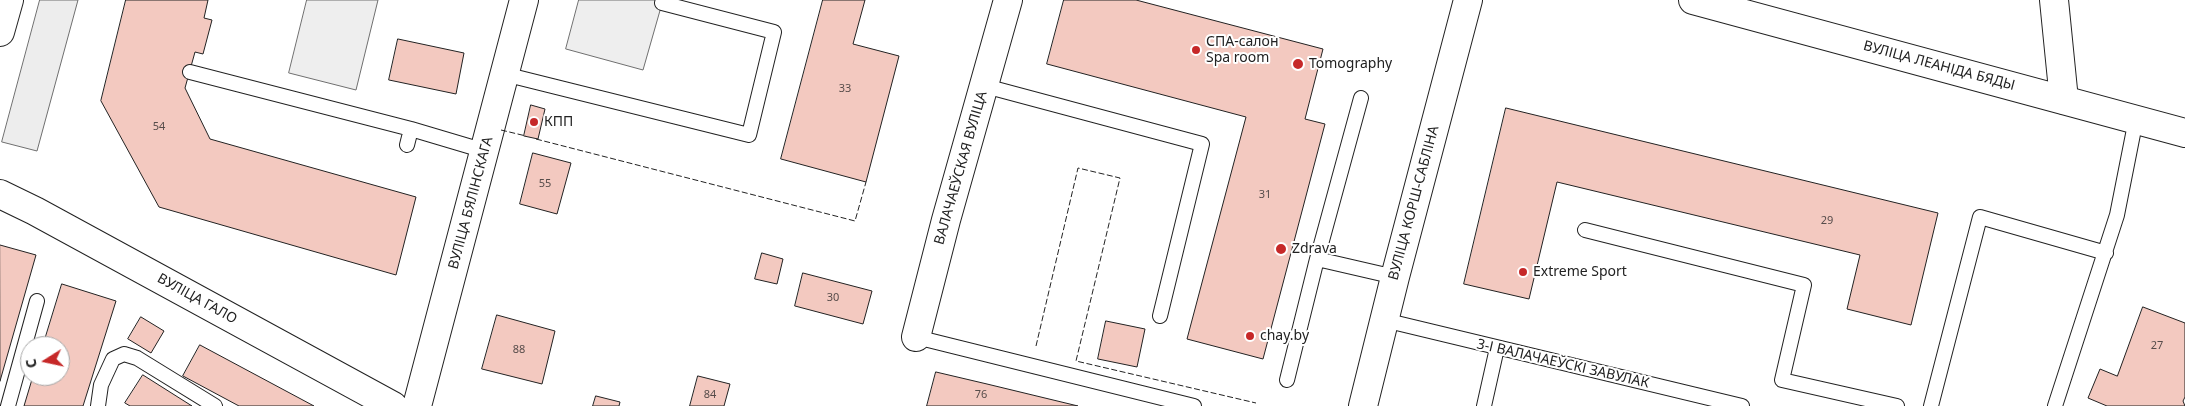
<!DOCTYPE html>
<meta charset="utf-8">
<style>
body{margin:0}
#map{position:relative;width:2185px;height:406px;overflow:hidden;background:#fff;font-family:"Noto Sans",sans-serif}
canvas{display:block}
.north{position:absolute;left:20px;top:336px;width:50px;height:50px;box-sizing:border-box;background:#fff;border:1px solid #a7a7a7;border-radius:50%;rotate:260deg;font-size:14px;font-weight:700;line-height:20px;text-align:center;color:#222}
.north::after{content:'';display:block;margin:auto;width:18px;height:22px;background:#c62828;clip-path:polygon(50% 0,100% 100%,50% 72%,0 100%)}
</style>
<div id="map">
<canvas width="2185" height="406"></canvas>
<div class="north">С</div>
</div>
<script>
const context = document.querySelector('canvas').getContext('2d');
context.lineJoin = 'round';
function fillPath(path, color) { context.fillStyle = color; context.fill(path, 'evenodd'); }
function trace(path, color, width, dash) { context.strokeStyle = color; context.lineWidth = width; context.lineCap = dash ? 'butt' : 'round'; context.setLineDash(dash || []); context.stroke(path); }
function write(font, color, halo, rows, align = 'center') {
  context.font = font + ' "Noto Sans",sans-serif'; context.lineWidth = 4; context.setLineDash([]); context.textBaseline = 'middle'; context.strokeStyle = halo; context.fillStyle = color; for (const [text, x, y, turn = 0] of rows) {
    context.save(); context.translate(x, y); context.rotate((+turn || 0) * Math.PI / 180); context.textAlign = isNaN(turn) ? turn : align; if (halo) context.strokeText(text, 0, 0); context.fillText(text, 0, 0); context.restore();
  }
}
const green = new Path2D(`
 M307,0H378L356,90L289,73Z
 M579,0H663L643,70L566,49Z`);
const parking = new Path2D(`
 M40,0H78L37,151L2,142Z`);
const building = new Path2D(`
 M126,0H208L204,18L212,20L203,54L195,52L185,88L210,139L416,197L396,275L159,207L101,101Z
 M823,0H865L853,44L899,56L866,182L781,159Z
 M1064,0H1136L1323,49L1305,119L1325,124L1263,359L1187,339L1246,117L1047,64Z
 M398,39L464,53L456,94L389,80Z
 M531,105L545,109L538,139L524,136Z
 M1506,108L1938,213L1911,325L1847,309L1860,255L1557,182L1529,299L1464,284Z
 M533,153L571,163L557,214L520,204Z
 M0,245L36,255L0,381Z
 M762,253L783,259L777,284L755,279Z
 M803,273L872,291L863,324L795,306Z
 M62,284L116,301L83,406H24L33,376H60V346H43Z
 M2143,307L2185,323V397L2183,401L2185,406H2107L2088,398L2100,369L2117,376Z
 M497,315L555,331L542,384L482,369Z
 M141,317L164,331L151,353L128,339Z
 M1106,321L1145,329L1137,367L1098,359Z
 M200,345L314,406H239L183,376Z
 M936,372L987,384L1078,406H927Z
 M143,375L192,406H130L125,403Z
 M698,376L730,384L724,406H690Z
 M596,396L620,402L619,406H593Z`);
const service = new Path2D(`
 M190,72L411,129L485,151
 M504,74L749,135L774,32L662,3
 M985,86L1202,144L1160,316
 M407,145L411,129
 M1585,230L1804,285L1782,380L1897,406
 M1317,259L1395,277
 M1384,320L1742,406
 M916,337L1194,406
 M1287,380L1317,259L1361,98
 M8,406L37,301
 M98,406L101,385L113,359L124,354L137,358L215,406
 M1484,406L1497,348
 M1931,406L1980,217L2106,253
 M2055,406L2117,215L2136,119`);
const minor = new Path2D(`
 M2054,0L2064,100
 M0,194L35,211L393,406
 M916,337L946,220L1008,0
 M417,406L524,0
 M1363,406L1395,277L1468,0`);
const tertiary = new Path2D(`
 M0,32L9,0`);
const secondary = new Path2D(`
 M1693,0L2185,133`);
const fence = new Path2D(`
 M501,130L526,136
 M536,139L855,221L866,182
 M1036,346L1078,168L1120,178L1076,361L1256,403`);
const markers = [
 [1196,50,5,"#c62828"],
 [1298,64,6,"#c62828"],
 [534,122,5,"#c62828"],
 [1281,249,6,"#c62828"],
 [1523,272,5,"#c62828"],
 [1250,336,5,"#c62828"]
];
const numberNames = [
 ["33",845,89],
 ["54",159,127],
 ["55",545,184],
 ["31",1265,195],
 ["29",1827,221],
 ["30",833,298],
 ["27",2157,346],
 ["88",519,350],
 ["84",710,395],
 ["76",981,395]
];
const poiNames = [
 ["СПА-салон",1206,42],
 ["Spa room",1206,58],
 ["Tomography",1309,64],
 ["КПП",544,122],
 ["Zdrava",1292,249],
 ["Extreme Sport",1533,272],
 ["chay.by",1260,336]
];
const streetNames = [
 ["ВУЛІЦА ЛЕАНІДА БЯДЫ",1939,66,15],
 ["ВАЛАЧАЕЎСКАЯ ВУЛІЦА",961,168,-74],
 ["ВУЛІЦА БЯЛІНСКАГА",471,203,-75],
 ["ВУЛІЦА КОРШ-САБЛІНА",1414,203,-75],
 ["ВУЛІЦА ГАЛО",197,299,29],
 ["3-І ВАЛАЧАЕЎСКІ ЗАВУЛАК",1563,364,13]
];
fillPath(green, '#eee');
trace(green, '#6f6f6f', 1);
fillPath(parking, '#ededed');
trace(parking, '#6f6f6f', 1);
fillPath(building, '#f3c9c0');
trace(building, '#222', 1);
trace(service, '#222', 16);
trace(minor, '#222', 30);
trace(tertiary, '#222', 30);
trace(secondary, '#222', 30);
trace(service, '#fff', 14);
trace(minor, '#fff', 28);
trace(tertiary, '#fff', 28);
trace(secondary, '#fff', 28);
trace(fence, '#222', 1, [6, 2.5]);
for (const [x, y, r, color] of markers) { const dot = new Path2D(); dot.arc(x, y, r, 0, 2 * Math.PI); context.fillStyle = color; context.fill(dot); trace(dot, '#fff', 2); }
write('11px', '#564c4a', null, numberNames);
write('14px', '#222', '#fff', poiNames, 'left');
write('14px', '#222', '#fff', streetNames);
</script>
